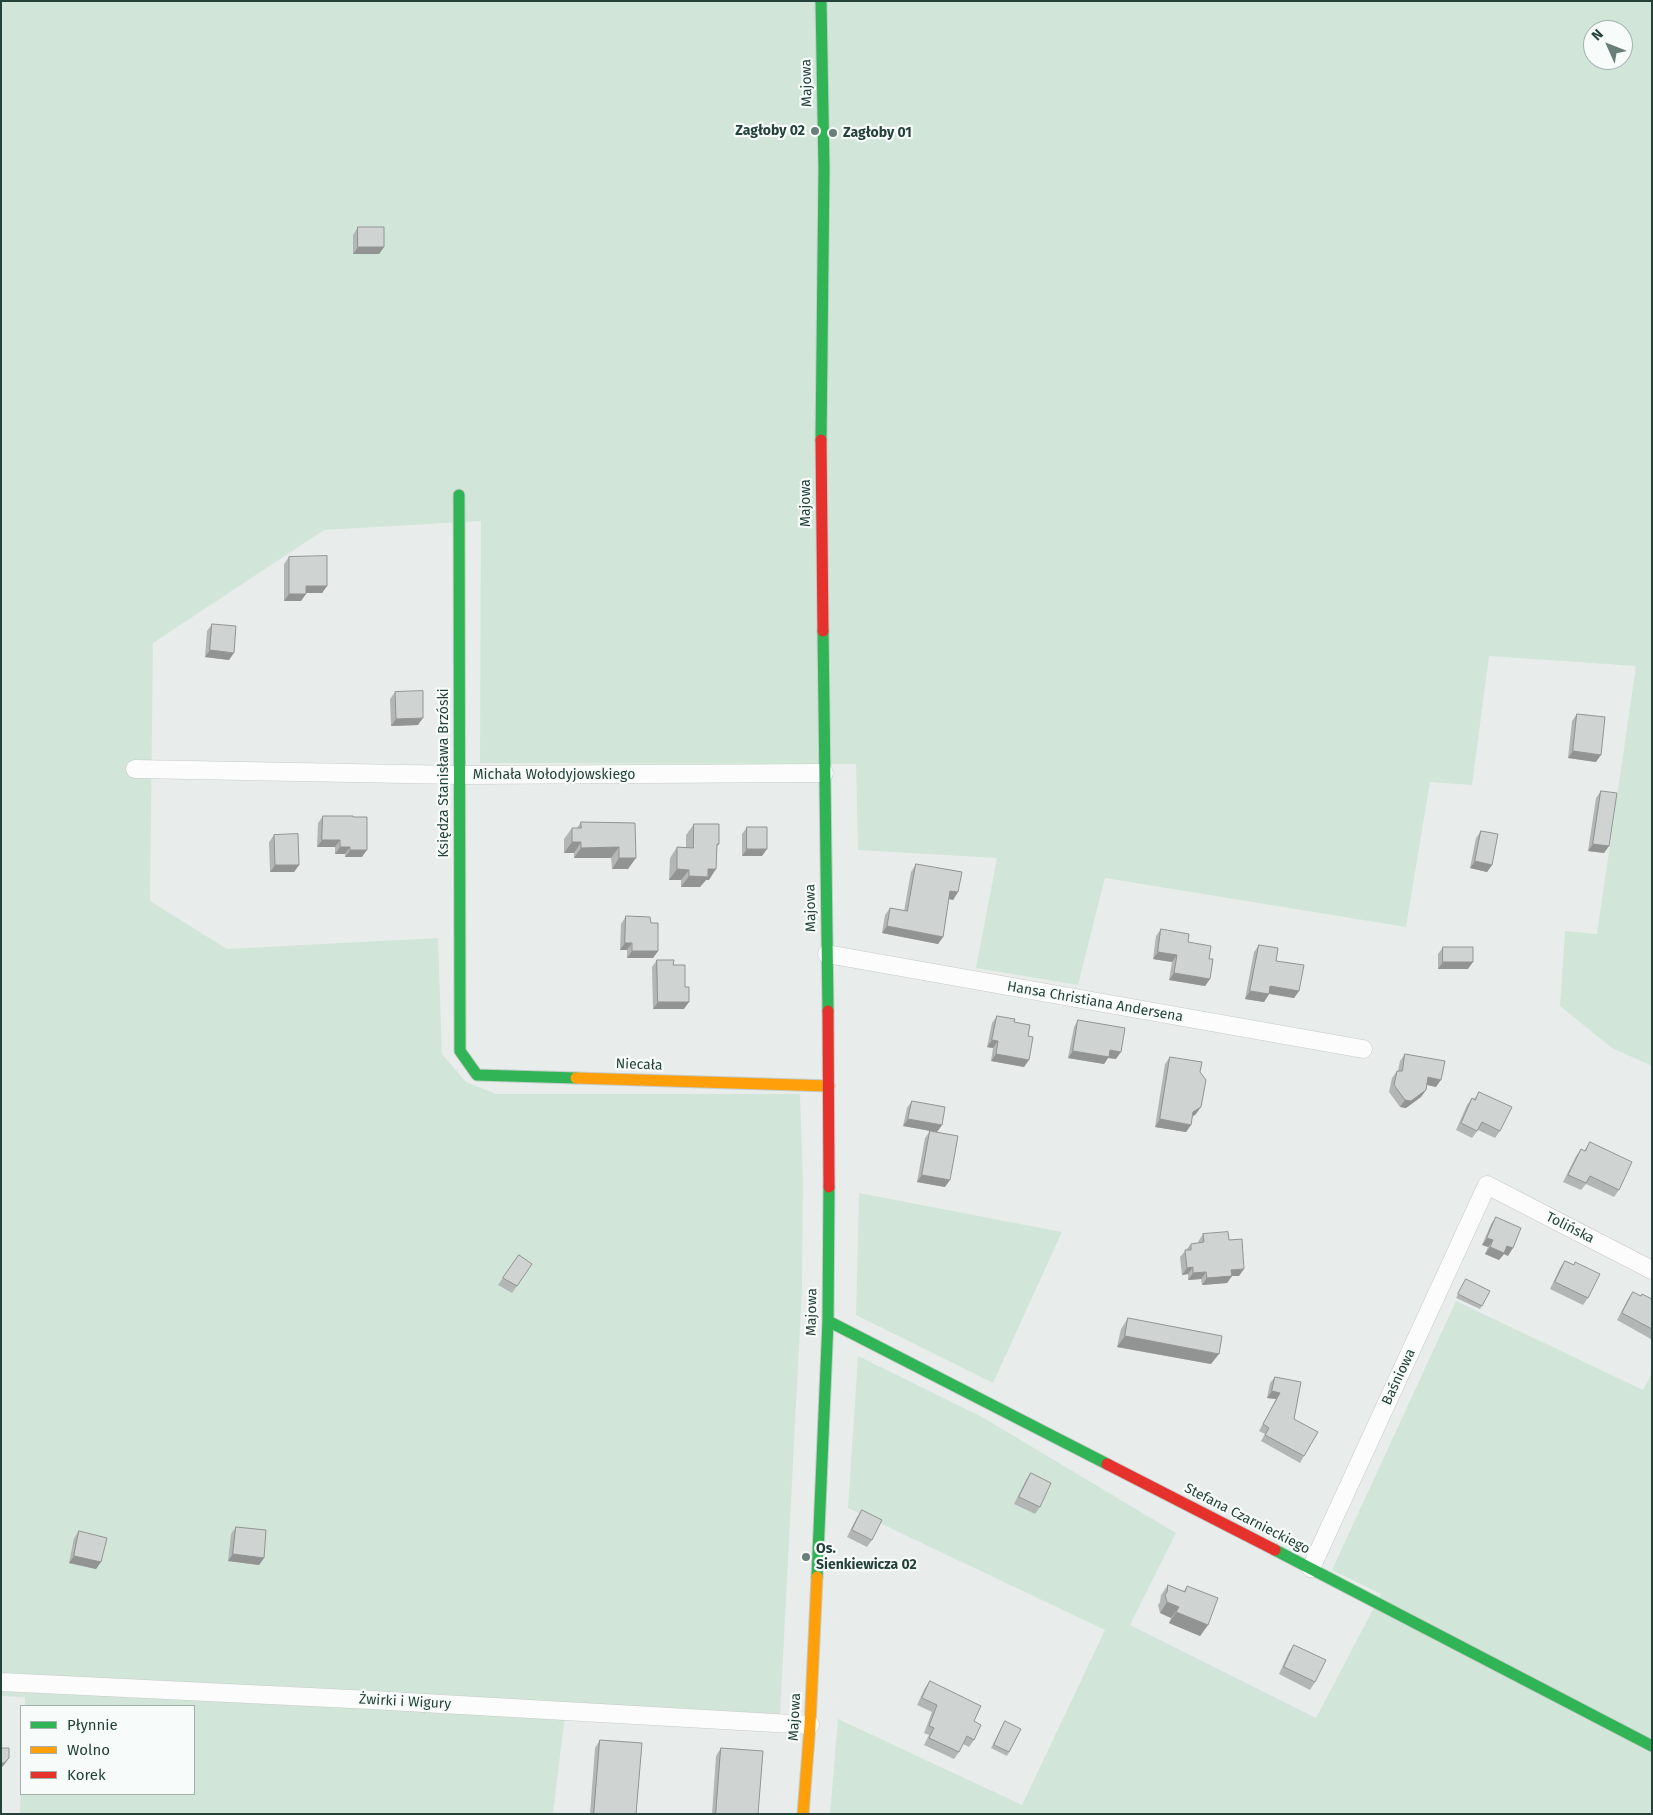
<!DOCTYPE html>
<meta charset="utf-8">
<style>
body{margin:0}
#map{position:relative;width:1653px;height:1815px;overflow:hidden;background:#e8edeb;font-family:"Fira Sans",sans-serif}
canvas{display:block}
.frame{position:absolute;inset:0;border:2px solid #24423a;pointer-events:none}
.legend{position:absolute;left:20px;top:1705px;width:175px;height:90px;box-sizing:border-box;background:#f7fbf9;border:1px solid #a3b1ad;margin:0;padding:6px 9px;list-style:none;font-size:15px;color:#24423a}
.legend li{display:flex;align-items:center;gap:10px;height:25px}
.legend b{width:25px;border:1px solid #a3b1ad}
.north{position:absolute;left:1583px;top:20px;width:50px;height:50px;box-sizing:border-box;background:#f7fbf9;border:1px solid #a3b1ad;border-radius:50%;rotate:314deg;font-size:14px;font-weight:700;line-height:20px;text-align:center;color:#24423a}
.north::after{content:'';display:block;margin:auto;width:18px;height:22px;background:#697e78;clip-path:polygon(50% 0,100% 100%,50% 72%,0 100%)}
</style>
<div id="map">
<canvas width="1653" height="1815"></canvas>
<div class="frame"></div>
<ul class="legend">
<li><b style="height:6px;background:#30b455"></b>Płynnie</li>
<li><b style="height:6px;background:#ff9f0a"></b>Wolno</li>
<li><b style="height:6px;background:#e5322d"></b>Korek</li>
</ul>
<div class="north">N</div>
</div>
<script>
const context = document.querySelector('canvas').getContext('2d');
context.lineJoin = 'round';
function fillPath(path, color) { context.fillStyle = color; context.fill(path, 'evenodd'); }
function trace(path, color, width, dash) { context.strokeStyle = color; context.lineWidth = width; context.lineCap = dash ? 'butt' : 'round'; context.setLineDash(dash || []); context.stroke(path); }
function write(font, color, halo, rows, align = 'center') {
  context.font = font + ' "Fira Sans",sans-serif'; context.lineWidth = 4.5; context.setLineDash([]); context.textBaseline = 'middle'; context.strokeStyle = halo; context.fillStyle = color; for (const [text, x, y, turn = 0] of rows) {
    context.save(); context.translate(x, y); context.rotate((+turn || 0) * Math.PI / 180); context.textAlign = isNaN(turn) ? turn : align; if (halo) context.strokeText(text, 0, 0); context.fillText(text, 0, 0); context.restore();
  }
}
const green = new Path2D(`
 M1,1H1652V1066L1612,1048L1560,1006L1565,931L1597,934L1636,666L1489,656L1472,785L1430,782L1406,927L1105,878L1078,985L976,968L997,858L858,850L856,764L480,763L481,521L324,530L153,643L150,901L227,949L438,938L442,1054L466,1082L496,1094H800L803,1181L802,1288L780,1716L566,1706L553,1814H20L21,1782V1794H194V1706H25V1697L1,1696ZM1593,30H1623V60H1593Z
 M859,1193L1062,1232L993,1383L856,1315Z
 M1456,1301L1643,1390L1652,1373V1814H830L838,1719L1022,1805L1105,1630L848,1508L858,1356L982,1417L1176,1533L1130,1625L1316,1718L1381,1594L1332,1570Z`);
const street = new Path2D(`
 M135,769L459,775L824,773
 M827,954L1363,1049
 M1311,1568L1487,1185L1652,1270
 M1,1682L372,1700L810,1725`);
const fast = new Path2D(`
 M821,1L824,169L821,440
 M459,495L460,1051L477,1075L576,1078
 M823,631L828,1011
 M828,1321L1107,1464
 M1275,1550L1652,1746
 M817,1577L828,1321L829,1187`);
const slow = new Path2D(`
 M576,1078L829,1086
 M803,1814L810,1725L817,1577`);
const jam = new Path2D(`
 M821,440L823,631
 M828,1011L829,1187
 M1107,1464L1275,1550`);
const wall = new Path2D(`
 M358,227L384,247L379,254H353V235Z
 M289,557L327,586L322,593H306L301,601H284V564Z
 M212,624L229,660L205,657L207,631Z
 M395,692L418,725L391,726L390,699Z
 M1577,714L1596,762L1568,758L1572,721Z
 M1601,791L1609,846L1604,853L1588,851L1596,798Z
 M323,816L362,857H345V854H335V847H317L318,823Z
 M581,822L635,823L628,869H612L611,858H574V853H564V839L572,828H577Z
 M694,824L719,844L717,847L709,880H706L700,887H681V880H669L670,858L677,847H686V835Z
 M747,827L762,856H742V834Z
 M1481,831L1492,865L1487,872L1470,868L1476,838Z
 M274,835L299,865L294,872H270L269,842Z
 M916,864L958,892L953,900L949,899L943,937L938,944L882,933L885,915L890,908L904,911L911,872Z
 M626,916L651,923L658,951L653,958H627V950H620L621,924Z
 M1161,929L1188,942L1209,959L1210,979L1205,986L1169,980L1172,962L1153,959L1156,936Z
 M1259,945L1276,961L1299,991L1294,998L1269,994L1264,1002L1245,999L1254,952Z
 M1443,947L1468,969H1438V954Z
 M657,960L673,965L684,1009H653L652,967Z
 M997,1016L1014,1022L1028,1036L1024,1067L991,1061L993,1048L987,1047L992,1023Z
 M1078,1020L1116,1059L1108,1058L1104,1064L1068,1058L1074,1027Z
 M1405,1054L1436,1087L1427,1085L1426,1090L1421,1097L1406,1108L1400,1107L1389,1092L1392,1078L1397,1071H1398L1400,1061Z
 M1170,1057L1200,1072L1196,1114L1192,1117L1191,1125L1186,1132L1155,1127L1165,1064Z
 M1479,1092L1500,1131L1495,1138L1478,1130L1472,1138L1456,1130L1467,1105L1472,1098L1474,1099Z
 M912,1101L942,1125L937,1132L945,1187L917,1182L925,1138L930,1131L903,1126L907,1108Z
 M1590,1142L1619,1190L1614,1197L1586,1184L1581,1190L1563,1182L1576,1156L1581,1149L1584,1151Z
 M1496,1217L1508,1256L1504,1254L1499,1260L1485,1254L1488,1247L1482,1245L1491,1224Z
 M1203,1234L1229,1240L1239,1276H1232L1227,1283L1202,1285L1201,1279L1188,1280V1274L1182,1275L1180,1257L1191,1244L1198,1243V1242Z
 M519,1255L532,1264L512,1293L498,1285Z
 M1565,1261L1573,1265L1588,1298L1583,1305L1550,1289L1560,1268Z
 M1466,1279L1482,1306L1480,1309L1456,1298Z
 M1633,1292L1641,1296L1652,1299V1337L1651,1339L1617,1320L1628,1299Z
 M1128,1318L1211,1364L1117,1347L1121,1329Z
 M1275,1377L1294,1419L1304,1456L1300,1463L1261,1441L1265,1434L1259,1431L1276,1399L1267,1398L1270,1383Z
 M1031,1473L1040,1507L1035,1514L1014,1504L1026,1480Z
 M862,1510L872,1540L867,1547L847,1537L857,1517Z
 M236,1527L264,1558L259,1565L228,1561L231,1534Z
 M79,1531L101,1562L96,1569L69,1563L74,1538Z
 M1168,1585L1184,1591L1187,1586L1208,1625L1200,1636L1169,1623L1171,1618L1160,1613L1158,1605L1160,1602L1161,1595Z
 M1294,1645L1315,1682L1310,1690L1279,1674L1289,1652Z
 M930,1681L974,1721V1740L969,1747L963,1744L959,1752L954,1759L924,1745L929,1735L924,1733L932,1712L917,1705L925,1688Z
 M1005,1721L1009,1752L1007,1756L991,1748Z
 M600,1740L636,1814H590L595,1748Z
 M721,1748L758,1814H712L716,1756Z`);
const shadedWall = new Path2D(`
 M358,247H384L379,254H353Z
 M306,586H327L322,593H301Z
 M289,594H306L301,601H284Z
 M210,650L234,653L229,660L205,657Z
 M423,718L418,725L391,726L396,719Z
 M1573,751L1601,755L1596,762L1568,758Z
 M322,840H340L335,847H317Z
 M572,842H581L574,853H564Z
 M1593,844L1609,846L1604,853L1588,851Z
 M340,847H350L345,854H335Z
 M619,847L611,858H574L581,848Z
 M747,849H767L762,856H742Z
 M350,850H367L362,857H345Z
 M619,858H636L628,869H612Z
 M1475,861L1492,865L1487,872L1470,868Z
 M275,865H299L294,872H270Z
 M677,869L689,870L681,880H669Z
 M708,869H716L709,880H706L700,887H681L689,876Z
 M950,891L958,892L953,900L945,898Z
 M887,926L943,937L938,944L882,933Z
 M625,943H632L627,950H620Z
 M632,951H658L653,958H627Z
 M1158,952L1177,955L1172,962L1153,959Z
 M1443,962H1473L1468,969H1438Z
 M1174,973L1210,979L1205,986L1169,980Z
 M1270,986L1299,991L1294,998L1265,993Z
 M1250,991L1269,994L1264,1002L1245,999Z
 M658,1002H689L684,1009H653Z
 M992,1040L998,1041L993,1048L987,1047Z
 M1110,1050L1121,1052L1116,1059L1108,1058L1104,1064L1068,1058L1073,1051Z
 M996,1054L1029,1060L1024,1067L991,1061Z
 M1428,1077L1441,1080L1436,1087L1423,1084Z
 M1426,1090L1421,1097L1406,1108L1400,1107L1405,1100Z
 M1201,1107L1196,1114L1188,1119L1193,1112Z
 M908,1119L942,1125L937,1132L903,1126Z
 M1160,1119L1191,1125L1186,1132L1155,1127Z
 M922,1175L950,1180L945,1187L917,1182Z
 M1487,1238L1493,1240L1488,1247L1482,1245Z
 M1507,1246L1513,1248L1508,1256L1504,1254L1499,1260L1485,1254L1490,1247Z
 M1193,1267L1188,1274L1182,1275L1187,1268Z
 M1244,1269L1239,1276H1232L1227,1283L1202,1285L1207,1278L1231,1270Z
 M1206,1272L1201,1279L1188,1280L1193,1273Z
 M1125,1336L1219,1354L1211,1364L1117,1347Z
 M1272,1391L1280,1393L1276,1399L1267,1398Z
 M233,1554L264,1558L259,1565L228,1561Z
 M74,1556L101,1562L96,1569L69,1563Z
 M1167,1602L1179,1607L1171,1618L1160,1613Z
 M1176,1612L1208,1625L1200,1636L1169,1623Z
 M9,1758L4,1765L1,1768V1763Z`);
const building = new Path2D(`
 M358,227H384V247H358Z
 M327,556V586H306V594H289V557Z
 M212,624L236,626L234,653L210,650Z
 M423,691V718L396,719L395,692Z
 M1577,714L1605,717L1601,755L1573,751Z
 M1601,791L1617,793L1609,846L1593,844Z
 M323,816H353V817H367V850H350V847H340V840H322Z
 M581,822L635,823L636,858H619V847L581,848V842H572V828H581Z
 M694,824H719V844H717L716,869H708V877L689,876V870L677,869V847L693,848Z
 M747,827H767V849H747Z
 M1481,831L1498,834L1492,865L1475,861Z
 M298,834L299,865H275L274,835Z
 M916,864L962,872L958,892L950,891L943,937L887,926L890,908L907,911Z
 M626,916L650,917L651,923H658V951H632V943H625Z
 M1161,929L1189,934L1188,942L1211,946L1209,959H1213L1210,979L1174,973L1177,955L1158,952Z
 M1259,945L1278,948L1276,961L1304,965L1299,991L1270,986L1269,994L1250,991Z
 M1443,947H1473V962H1443Z
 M657,960H674L673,965H685V987H689V1002H658Z
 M997,1016L1015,1019L1014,1022L1030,1025L1028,1036L1033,1037L1029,1060L996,1054L998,1041L992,1040Z
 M1078,1020L1125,1028L1121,1052L1110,1050L1109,1057L1073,1051Z
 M1405,1054L1445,1061L1441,1080L1428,1077L1426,1090L1411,1101L1405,1100L1394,1085L1397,1071H1402Z
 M1170,1057L1202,1062L1200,1072L1206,1080L1201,1107L1193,1112L1191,1125L1160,1119Z
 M1479,1092L1512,1107L1500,1131L1482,1122L1477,1131L1461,1123L1472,1098L1475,1100Z
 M912,1101L945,1107L942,1125L908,1119Z
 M930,1131L958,1136L950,1180L922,1175Z
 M1590,1142L1632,1162L1619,1190L1590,1176L1586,1183L1568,1175L1581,1149L1585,1151Z
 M1496,1217L1521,1228L1513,1248L1507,1246L1504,1253L1490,1247L1493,1240L1487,1238Z
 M1228,1232L1229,1240L1242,1239L1244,1269L1231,1270L1232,1276L1207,1278L1206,1272L1193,1273V1267L1187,1268L1185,1250H1191V1244L1204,1242L1203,1234Z
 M519,1255L532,1264L517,1286L503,1278Z
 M1565,1261L1574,1265L1575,1262L1600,1274L1588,1298L1555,1282Z
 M1466,1279L1490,1291L1482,1306L1458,1294Z
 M1633,1292L1641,1296L1642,1294L1652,1299V1329L1622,1313Z
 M1128,1318L1222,1336L1219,1354L1125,1336Z
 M1275,1377L1301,1382L1294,1419L1318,1432L1304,1456L1265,1435L1269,1428L1263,1424L1280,1393L1272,1391Z
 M1031,1473L1051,1483L1040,1507L1019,1497Z
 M862,1510L882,1520L872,1540L852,1530Z
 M236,1527L266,1530L264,1558L233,1554Z
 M79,1531L107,1538L101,1562L74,1556Z
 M1168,1585L1185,1592L1187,1586L1218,1598L1208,1625L1176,1612L1179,1607L1167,1602L1165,1595L1167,1592Z
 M1294,1645L1326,1660L1315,1682L1284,1667Z
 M930,1681L981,1706L974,1721L981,1725L974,1740L967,1736L959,1752L929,1738L934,1728L929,1726L937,1705L922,1698Z
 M1005,1721L1021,1729L1009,1752L994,1745Z
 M600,1740L642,1743L636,1814H594Z
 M1,1748H9V1758L4,1763H1Z
 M721,1748L763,1751L758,1814H716Z`);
const markers = [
 [815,131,5,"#697e78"],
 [833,133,5,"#697e78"],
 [806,1557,5,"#697e78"]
];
const streetNames = [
 ["Majowa",807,83,-91],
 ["Majowa",806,503,-90],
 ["Księdza Stanisława Brzóski",444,773,-90],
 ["Michała Wołodyjowskiego",554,775],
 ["Majowa",811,908,-91],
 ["Hansa Christiana Andersena",1095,1002,10],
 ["Niecała",639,1065,2],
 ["Tolińska",1570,1228,27],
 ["Majowa",812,1312,-89],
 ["Baśniowa",1399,1377,-65],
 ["Stefana Czarnieckiego",1247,1519,27],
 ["Żwirki i Wigury",405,1702,3],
 ["Majowa",795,1717,-87]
];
const poiNames = [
 ["Zagłoby 02",805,131,"right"],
 ["Zagłoby 01",843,133],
 ["Os.",816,1549],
 ["Sienkiewicza 02",816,1565]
];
fillPath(green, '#d1e6d8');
trace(street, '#c5cac8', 19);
trace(fast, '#c3cbc8', 13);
trace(slow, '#c3cbc8', 13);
trace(jam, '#c3cbc8', 13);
trace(street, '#fcfcfc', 18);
trace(fast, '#30b455', 11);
trace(slow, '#ff9f0a', 11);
trace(jam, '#e5322d', 11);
fillPath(wall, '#b2b6b5');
fillPath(shadedWall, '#919493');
fillPath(building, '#cfd4d2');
trace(building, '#919493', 1);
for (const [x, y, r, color] of markers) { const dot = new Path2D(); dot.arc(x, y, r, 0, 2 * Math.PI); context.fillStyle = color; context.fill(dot); trace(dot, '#f7fbf9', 2); }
write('14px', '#24423a', '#f7fbf9', streetNames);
write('bold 14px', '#24423a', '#f7fbf9', poiNames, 'left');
</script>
